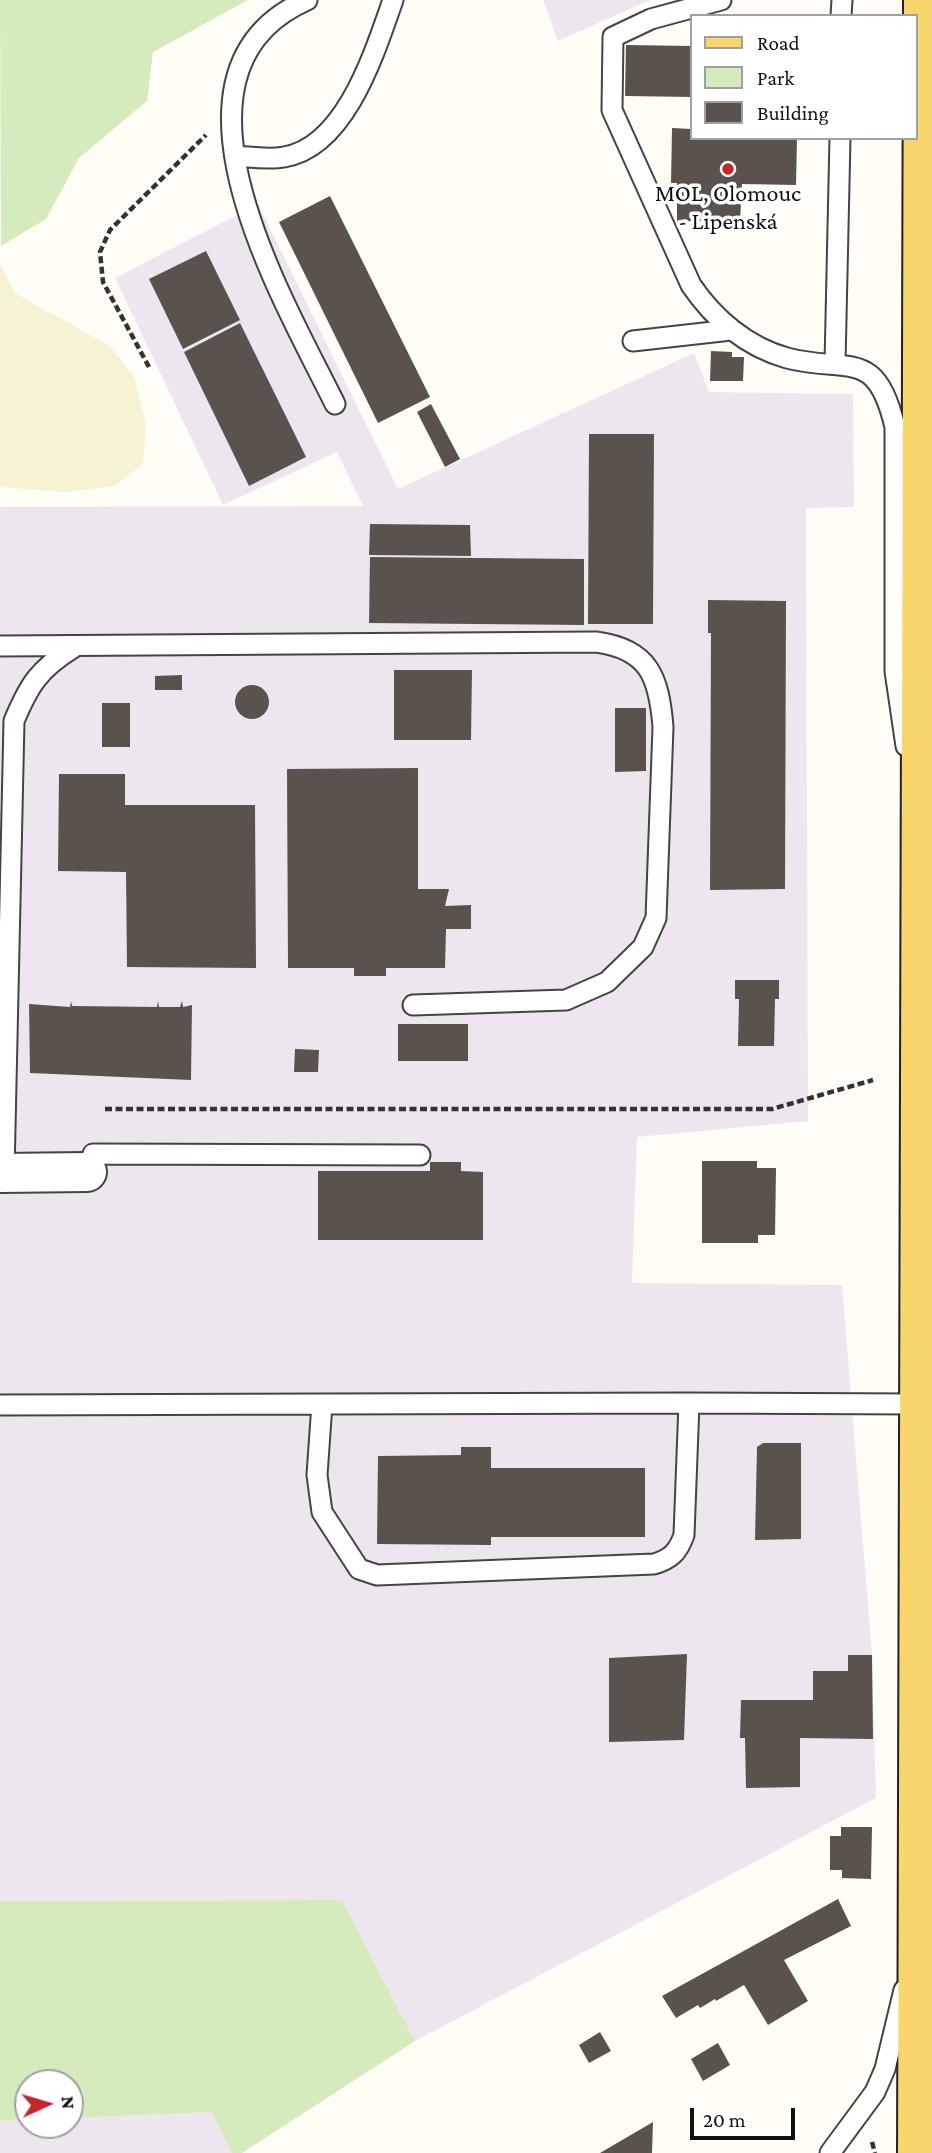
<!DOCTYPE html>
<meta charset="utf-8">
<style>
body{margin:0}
#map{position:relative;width:932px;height:2153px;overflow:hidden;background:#fffdf5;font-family:"Crimson Pro",serif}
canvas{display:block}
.legend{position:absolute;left:690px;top:14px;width:228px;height:126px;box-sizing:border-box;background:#fff;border:2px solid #a0a0a0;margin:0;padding:9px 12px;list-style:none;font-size:21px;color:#111}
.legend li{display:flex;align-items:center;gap:14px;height:35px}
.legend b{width:35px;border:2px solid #a0a0a0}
.north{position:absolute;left:14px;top:2069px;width:70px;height:70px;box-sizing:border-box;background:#fff;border:2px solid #a0a0a0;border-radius:50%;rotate:86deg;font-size:19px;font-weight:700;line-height:28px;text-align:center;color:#111}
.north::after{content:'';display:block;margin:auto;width:24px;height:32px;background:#c4262e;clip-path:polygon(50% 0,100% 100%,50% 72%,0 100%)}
.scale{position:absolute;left:690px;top:2108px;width:105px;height:32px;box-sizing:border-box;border:4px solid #111;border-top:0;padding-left:9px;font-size:21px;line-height:24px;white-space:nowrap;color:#111;-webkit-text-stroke:5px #fff;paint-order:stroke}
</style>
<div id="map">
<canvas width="932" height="2153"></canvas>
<ul class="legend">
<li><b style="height:9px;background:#f9d66b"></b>Road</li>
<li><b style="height:19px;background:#d5ebbd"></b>Park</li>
<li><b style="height:19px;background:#5a524d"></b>Building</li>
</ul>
<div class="north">N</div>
<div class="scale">20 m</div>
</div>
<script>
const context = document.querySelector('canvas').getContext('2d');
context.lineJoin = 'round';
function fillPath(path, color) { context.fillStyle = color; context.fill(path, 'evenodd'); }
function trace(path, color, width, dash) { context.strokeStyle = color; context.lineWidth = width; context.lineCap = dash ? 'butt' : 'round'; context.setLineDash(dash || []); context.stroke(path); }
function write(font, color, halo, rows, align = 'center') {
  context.font = font + ' "Crimson Pro",serif'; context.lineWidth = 7; context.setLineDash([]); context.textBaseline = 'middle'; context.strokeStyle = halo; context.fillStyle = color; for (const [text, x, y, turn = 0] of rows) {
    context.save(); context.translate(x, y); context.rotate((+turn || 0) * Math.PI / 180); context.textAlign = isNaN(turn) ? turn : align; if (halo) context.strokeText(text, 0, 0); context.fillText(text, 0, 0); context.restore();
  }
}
const industrial = new Path2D(`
 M543,0H650L558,41Z
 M258,204L398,489L694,353L709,392L853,394L854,507L806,508L808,1121L637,1137L632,1283L842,1285L872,1655L876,1798L415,2041L342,1900L0,1901V507L363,506L337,452L223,505L115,278Z
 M212,2112L233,2153H0V2121L28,2119V2125H70V2118Z`);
const farmland = new Path2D(`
 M0,263L15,293L110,346L134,376L146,424L143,464L115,486L63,492L0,487Z`);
const green = new Path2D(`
 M0,0H248L153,52L147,101L79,158L46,219L1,246Z
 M342,1900L415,2041L242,2153H232L212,2112L70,2118V2083H28V2119L0,2121V1901Z`);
const building = new Path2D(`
 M626,45L692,46V97L625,96Z
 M672,128L692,129V138H797L796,185L742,184L740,222L677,221V183H671Z
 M330,196L430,397L378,423L279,222Z
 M206,251L240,320L183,349L149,279Z
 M240,323L306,457L249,486L184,352Z
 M711,351L732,352V357H744L743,381H710Z
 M431,404L460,459L445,467L417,412Z
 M589,434H654L653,624H588Z
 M370,524L470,525L471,556L369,555Z
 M370,557L584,559V625L369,623Z
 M708,600L786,601L785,889L710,890L711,633H708Z
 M394,670H472L471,740H394Z
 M182,675V690H155V676Z
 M235 702a17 17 0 1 1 34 0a17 17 0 1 1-34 0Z
 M102,703H130V747H102Z
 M615,708H646V771L615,772Z
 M418,768V889H449L445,906L471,905V929H446L445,968H386V976H354V968H288L287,769Z
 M59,774H125V805H255L256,968L127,967L126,872L58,871Z
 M735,980H779V999H775L774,1046H738L739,999H735Z
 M71,1001L72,1006L157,1007L158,1001L159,1007H180L182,1001L183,1007L192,1005L191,1080L30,1073L29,1004L70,1007Z
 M398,1024H468V1061H398Z
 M295,1049L319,1050L318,1072H294Z
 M702,1161H757V1168H776L775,1235H758V1243H702Z
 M430,1162H461V1171L483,1172V1240H318V1171H430Z
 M763,1443H801V1539L755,1540L757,1447Z
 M461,1447H491V1468H645V1537H491V1545L377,1544L378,1456L461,1455Z
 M687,1654L684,1740L609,1742V1658Z
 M848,1655H872L873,1739L800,1738V1787L746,1788L745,1738H740L741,1700H813V1671H848Z
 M841,1827H872L871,1879L842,1878V1870H830V1836H841Z
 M838,1899L851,1926L784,1960L808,2001L768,2025L744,1985L716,2001L715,1999L700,2008L698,2005L676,2018L662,1996Z
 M600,2032L611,2051L589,2063L579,2045Z
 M718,2043L730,2065L703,2081L691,2059Z
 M653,2122L652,2153H600Z`);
const path = new Path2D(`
 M149,367L103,282L100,252L110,230L206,135
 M105,1109H772L873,1080
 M872,2142L875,2153`);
const lane = new Path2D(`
 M307,0C146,71 285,302 335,404
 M721,0L651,19L613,37L612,110L691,285C714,319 747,347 787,358C848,374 876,346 895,427V671L906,746
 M841,16L842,0
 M236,156C252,157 268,160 284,157C346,147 375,51 393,0
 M633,341L731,330
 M835,363L840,138
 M0,646L596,642C649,649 659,677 663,727L656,918L643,947L607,982L566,1000L413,1005
 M87,1172L93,1154L420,1155
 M4,1173L14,721C29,685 39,669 73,648
 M689,1403L684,1535C678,1552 671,1559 654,1564L377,1575L359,1569L322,1512L317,1475L322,1404Z
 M689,1403L919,1404
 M0,1405L322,1404
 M830,2153L875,2092L885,2069L904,1990`);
const street = new Path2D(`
 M0,1173L87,1172`);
const primary = new Path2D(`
 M917,2153L923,0`);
const markers = [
 [728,169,7,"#c4262e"]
];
const poiNames = [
 ["MOL, Olomouc",728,194],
 ["- Lipenská",728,222]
];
fillPath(industrial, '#eee6ef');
fillPath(farmland, '#f6f3d4');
fillPath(green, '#d5ebbd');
fillPath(building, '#5a524d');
trace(lane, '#444', 23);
trace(street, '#444', 42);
trace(primary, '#222', 42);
trace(path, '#333', 4.5, [7, 3.5]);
trace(lane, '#fff', 19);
trace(street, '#fff', 38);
trace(primary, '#f9d66b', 38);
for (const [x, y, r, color] of markers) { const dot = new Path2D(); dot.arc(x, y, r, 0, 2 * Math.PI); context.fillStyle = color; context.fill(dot); trace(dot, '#fff', 2.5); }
write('24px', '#111', '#fff', poiNames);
</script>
